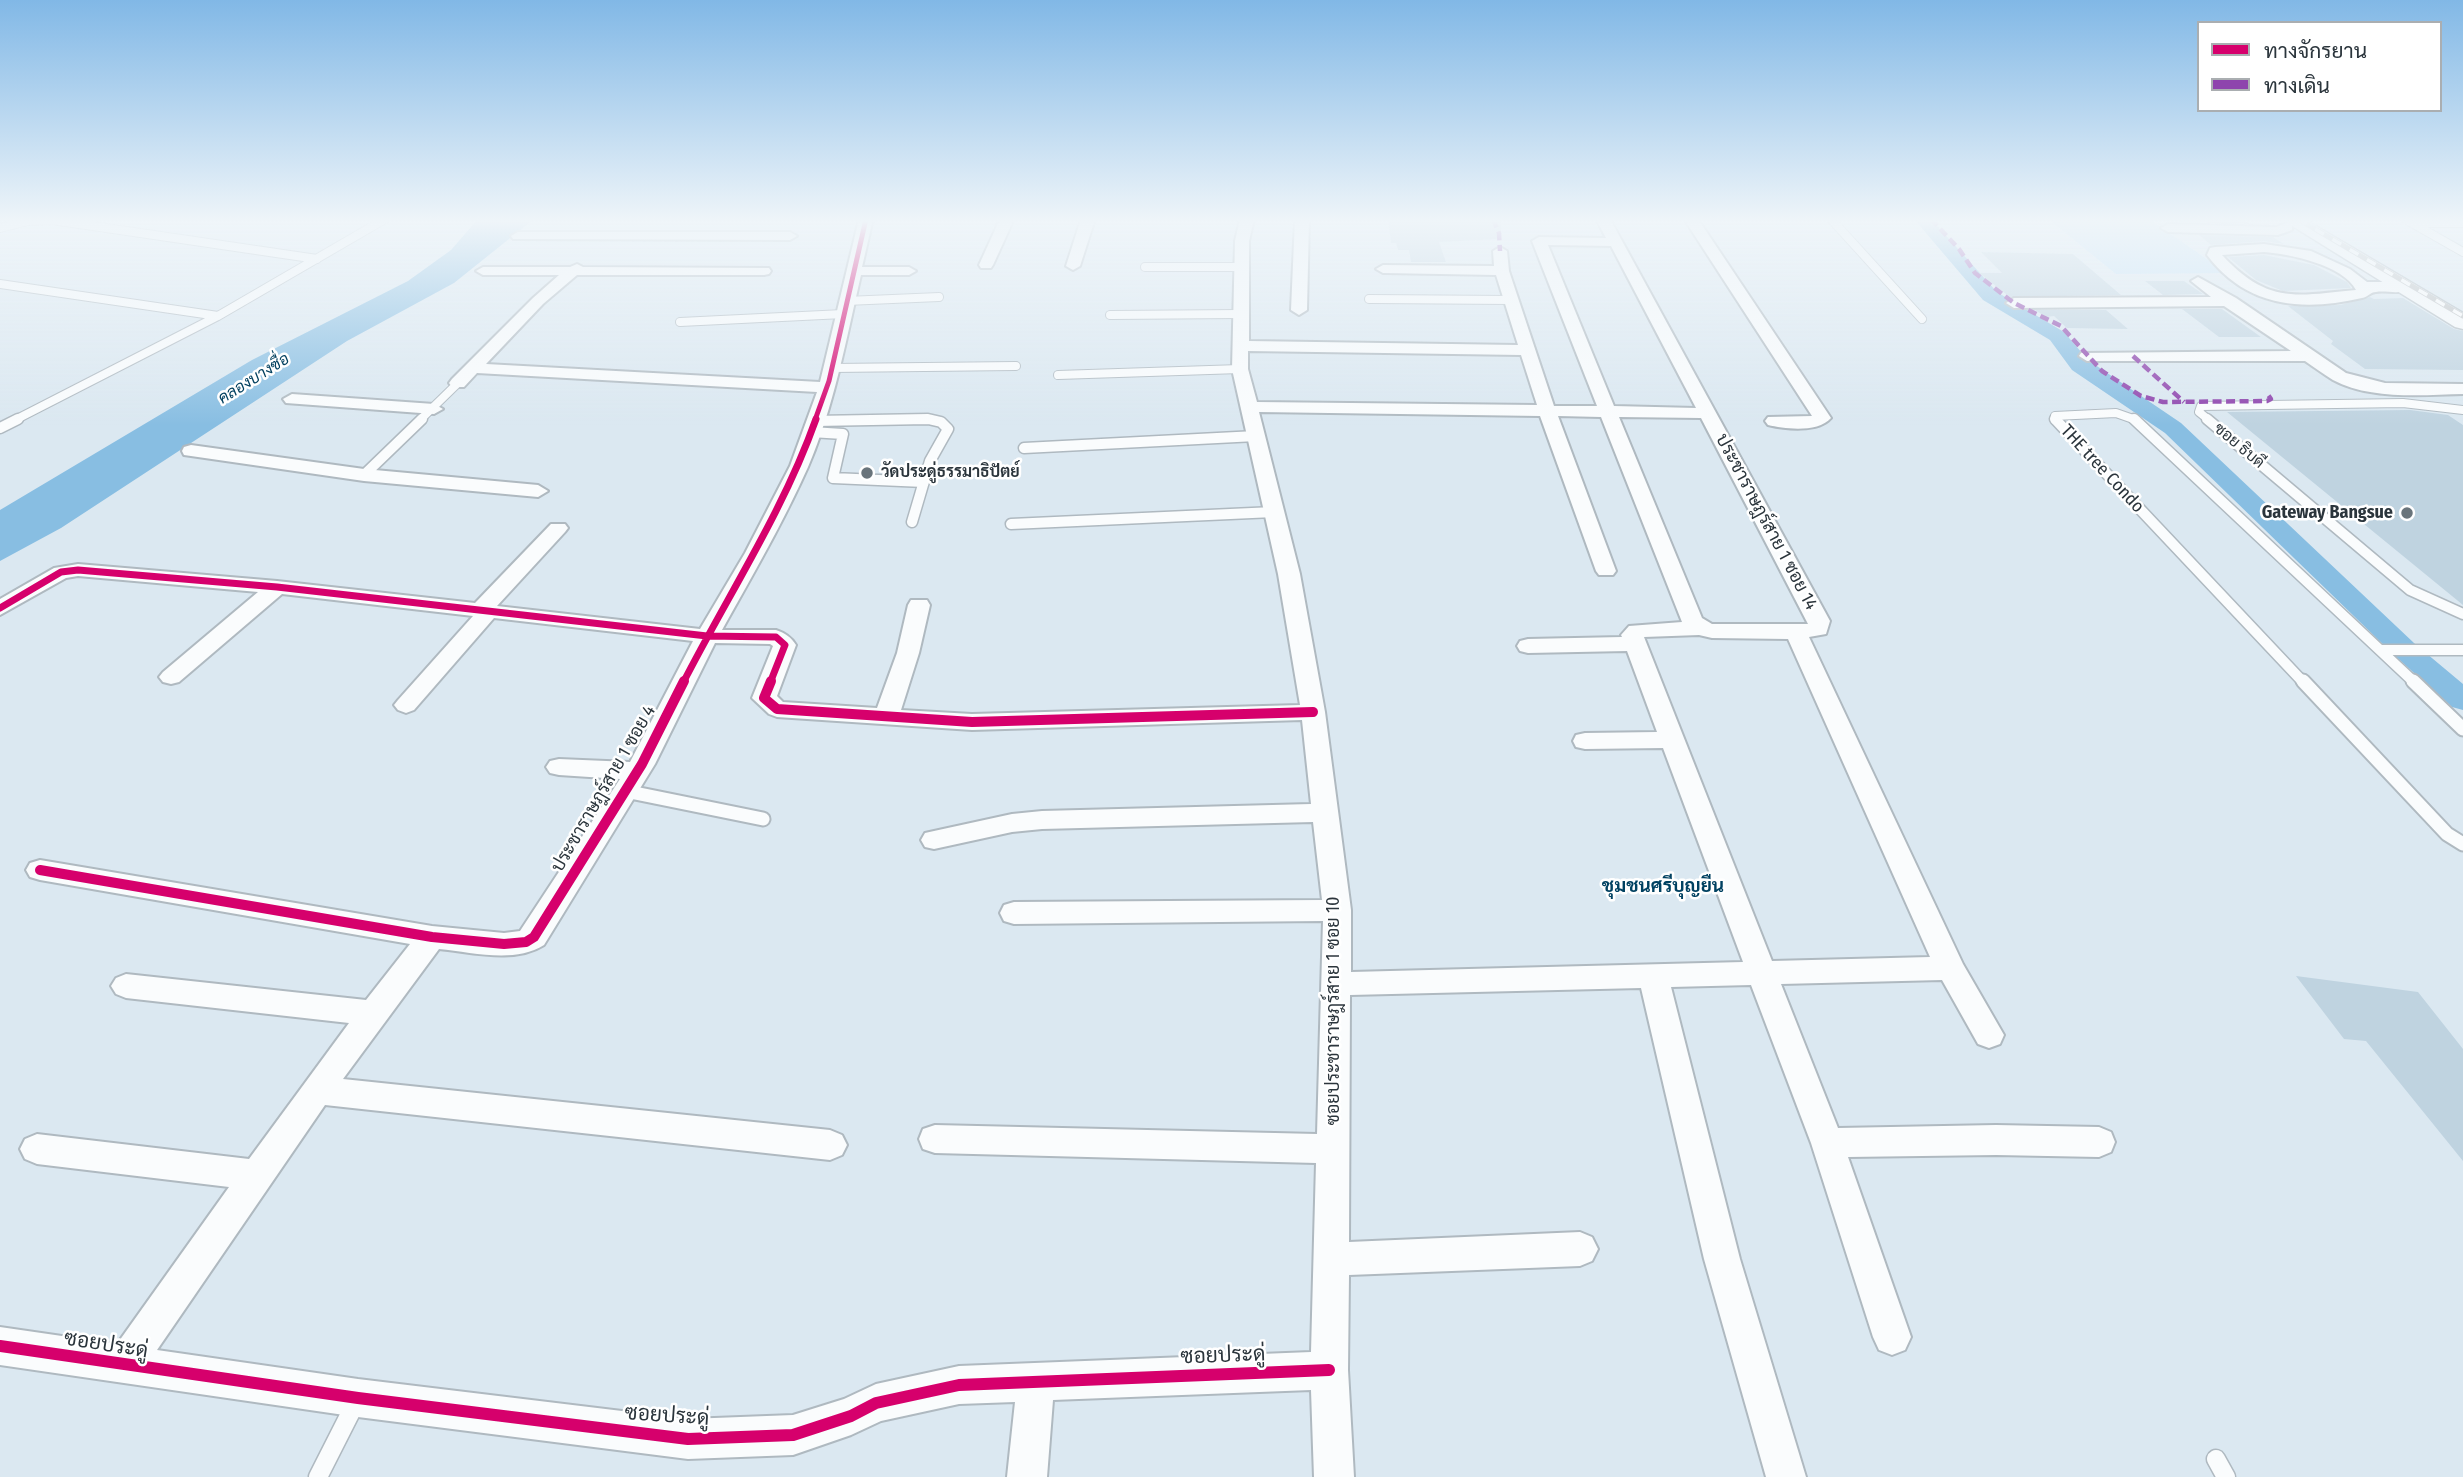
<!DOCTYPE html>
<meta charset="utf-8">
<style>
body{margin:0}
#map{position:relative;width:2463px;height:1477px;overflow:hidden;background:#dbe8f1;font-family:"Fira Sans Condensed",Sarabun,sans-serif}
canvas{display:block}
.legend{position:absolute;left:2197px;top:21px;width:245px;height:91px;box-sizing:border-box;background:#fff;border:2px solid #aaaeb1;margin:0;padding:9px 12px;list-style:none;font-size:21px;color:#2b353c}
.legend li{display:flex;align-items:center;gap:14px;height:35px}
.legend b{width:35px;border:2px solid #aaaeb1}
</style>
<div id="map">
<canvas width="2463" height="1477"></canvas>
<ul class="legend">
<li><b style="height:9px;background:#d6006c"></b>ทางจักรยาน</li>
<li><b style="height:9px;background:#8e44ad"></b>ทางเดิน</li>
</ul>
</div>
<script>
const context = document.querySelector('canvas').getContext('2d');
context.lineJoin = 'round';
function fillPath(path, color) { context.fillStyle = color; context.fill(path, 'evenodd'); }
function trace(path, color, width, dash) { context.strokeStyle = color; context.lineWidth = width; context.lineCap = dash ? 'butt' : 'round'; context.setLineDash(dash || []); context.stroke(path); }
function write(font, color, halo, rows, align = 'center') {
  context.font = font + ' "Fira Sans Condensed",Sarabun,sans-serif'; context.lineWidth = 5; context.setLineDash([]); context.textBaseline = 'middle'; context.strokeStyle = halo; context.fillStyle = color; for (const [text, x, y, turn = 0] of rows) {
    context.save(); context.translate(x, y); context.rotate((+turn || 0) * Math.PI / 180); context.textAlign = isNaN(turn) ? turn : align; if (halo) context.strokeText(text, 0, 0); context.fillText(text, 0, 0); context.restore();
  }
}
const green = new Path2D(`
 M2048,219H2149L2227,273L2116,274Z`);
const water = new Path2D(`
 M478,219H534L454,283L347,341L61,528L0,561V510L252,360L408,281L451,250Z`);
const canal = new Path2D(`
 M1914,219H1931L1997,292L2064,332L2088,360L2181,423L2414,643L2463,684V710L2452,707L2394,655L2165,433L2072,370L2050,340L1983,300Z`);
const building = new Path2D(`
 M1388,219H1501V239L1439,242L1446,262H1411L1409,250H1398L1396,243H1391Z
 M2178,219H2242L2250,224L2182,222Z
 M2199,235L2273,237L2284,244L2264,241L2211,245Z
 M1981,252L2073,254L2121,295L2010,297L1979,273H2002Z
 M2264,255L2314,265L2347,282L2351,288L2283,291L2256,280L2228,257Z
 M2145,281H2184L2203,294L2163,295Z
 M2370,297L2374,299L2403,298L2454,329L2463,331V370L2365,369L2331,344L2333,341L2288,306L2340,305Z
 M2182,309H2222L2261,337H2219Z
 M2035,310H2106L2128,329L2067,328L2054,316L2046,317Z
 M2410,410L2448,415L2463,425V605L2227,412Z
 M2296,976L2418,992L2463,1049V1161L2366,1041L2344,1039Z`);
const serviceFar3 = new Path2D(`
 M1831,219L1922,319
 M2405,219L2463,252
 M2413,223H2463
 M0,228L28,221L52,220L317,259
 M1145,267H1242
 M0,284L218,316
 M1369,299L1512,300
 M846,301L939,297
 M1110,315L1240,314
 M680,322L843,314
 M832,368L1016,366
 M1058,375L1240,369
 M15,420L218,316L385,219
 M420,420L458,383
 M854,420H934
 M2055,420V416L2116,413L2136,420
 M2209,420L2199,412L2201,406L2403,403L2463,410`);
const serviceFar2 = new Path2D(`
 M2055,419L2304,683
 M2134,419L2415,683
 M2207,419L2410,590L2463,614
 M815,421L928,419L941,422L948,429L930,461L912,522
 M0,428L18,419
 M811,432L843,434L833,478L924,482
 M1024,448L1256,436
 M364,475L422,419
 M1011,524L1274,512
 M2380,650H2463`);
const serviceFar1 = new Path2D(`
 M2303,681L2447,834L2463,844
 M2413,681L2463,729
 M625,791L763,819`);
const service = new Path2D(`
 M2216,1459L2226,1477
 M318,1477L356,1402`);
const minor = new Path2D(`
 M859,219H873L862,267H909L916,271L909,275H861C846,340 834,407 808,467C783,523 752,576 722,630H776C785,633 791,637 796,645L777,696L783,702L877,708L897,653L908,605L911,600H927L930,605L919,653L901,710L972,714L1300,705L1278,574L1232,369L1235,241L1240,219H1254L1249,241V341L1518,345L1496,275L1383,273L1376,269L1383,265L1494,266L1493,251L1500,247L1507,251L1509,271L1554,406H1597L1532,241L1539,237L1606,238L1596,219H1610L1830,621L1826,634L1809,637L1963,964L2004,1035L2000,1044L1989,1048L1978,1044L1942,980L1781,984L1838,1128L1996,1125L2099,1127L2111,1132L2115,1142L2111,1152L2099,1157L1996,1155L1848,1157L1911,1337L1905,1350L1892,1355L1879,1350L1873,1337L1811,1143L1751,985L1671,987L1740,1259L1806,1477H1766L1704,1259L1641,988L1350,995L1349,1242L1580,1232L1592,1237L1598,1249L1592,1261L1580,1266L1349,1275L1348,1370L1354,1477H1314L1311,1390L1053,1400L1047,1477H1007L1015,1402L959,1404L881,1421L851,1435L793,1455L688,1459L358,1417L0,1365V1327L117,1344L229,1187L37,1164L25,1159L20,1149L25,1139L37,1134L249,1159L349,1023L126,998L116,994L111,986L116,978L126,974L366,1000L410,944L40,880L30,877L26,870L30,863L40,860L432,926L504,933L520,931L620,779L559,775L550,773L546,767L550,761L559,759L630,762L693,641L494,618L414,710L406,713L398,710L394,705L398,700L473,616L282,594L179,682L171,684L163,682L159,677L163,672L258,592L78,576L66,578L0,615V599L54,568L78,564L277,581L475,603L551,524H565L568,528L565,532L497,606L700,629L745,553L790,466L817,392L477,373L464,387H452L449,383L452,379L533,298L559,275H483L476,271L483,267H570L577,264L583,267L769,268L771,271L769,274L764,275H577L543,304L486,364L820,382ZM1548,245L1611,246L1696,408L1614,406ZM1248,351L1521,355L1537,405L1257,402L1248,369ZM1259,412L1540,416L1596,571L1599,575H1613L1616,571L1558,416L1601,417L1682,622L1629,626L1621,635L1622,637L1528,639L1520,641L1517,646L1520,651L1528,653L1627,651L1657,732L1585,733L1576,735L1573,741L1576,747L1585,749L1663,748L1743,962L1351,972V910L1325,712L1300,574ZM1619,417L1701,418L1808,624H1712L1702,618ZM1699,635L1712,638L1788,639L1930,957L1772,961L1644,637ZM715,643L770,644L773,646L752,698L769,714L777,717L972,730L1302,720L1311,804L1042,811L1012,814L934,831L925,833L921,840L925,847L934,849L1012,832L1042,829L1313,822L1322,900L1014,902L1004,905L1000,913L1004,921L1014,924L1323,921L1317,1134L935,1125L923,1129L919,1139L923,1149L935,1153L1316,1163L1311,1352L959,1366L876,1384L844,1399L793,1415L688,1419L358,1379L157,1350L325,1105L830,1160L842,1155L847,1145L842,1135L830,1130L343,1079L439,949C472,952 514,964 544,945L655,764Z
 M1000,219H1014L993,265L991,268H981L979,265Z
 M1081,219H1095L1080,266L1073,270L1066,266Z
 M1295,219H1309L1307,310L1299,315L1291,310Z
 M1684,219H1698L1831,418C1818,433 1785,429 1768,425L1765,421L1768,417L1812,416Z
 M2287,223L2292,224V230L2278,235L2168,232L2161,228L2168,224L2276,227Z
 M518,232H790L797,236L790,240L513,239L511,236Z
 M2264,244L2311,251L2350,269L2367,282H2404L2412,287C2403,296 2387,290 2376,292C2370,292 2368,297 2362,298C2302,312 2246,307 2207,255L2210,248L2215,247ZM2264,252C2290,254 2343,265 2356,290C2294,296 2268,304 2222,255Z
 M2198,277L2236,298L2346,373L2385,383L2463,384V394C2422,395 2370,400 2333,380C2323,374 2314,367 2305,361H2087L2079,356L2081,353L2291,351L2224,306L2014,308L2006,303L2014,298L2211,297L2191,281Z
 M292,394L434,404L443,409L434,414L286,403L283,399Z
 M191,445L364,469L538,485L548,491L538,497L364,481L184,455L182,451L184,447Z`);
const secondary = new Path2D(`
 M2281,219H2304L2463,313V329L2455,327Z`);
const rail = new Path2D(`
 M2298,219L2463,316`);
const quiet = new Path2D(`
 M1493,219L1499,233L1500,251
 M1931,219L1959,249L1975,273L2014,303L2061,326L2102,371L2141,396L2163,402L2267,401L2271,399L2266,392
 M2133,356L2184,402`);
const cyclewayFar3 = new Path2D(`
 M815,420L829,381L866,219`);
const cyclewayFar2 = new Path2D(`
 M0,608L61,572L78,570L277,587L707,636L776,637L785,645L770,683
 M683,683C728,595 783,512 816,419`);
const cyclewayFar1 = new Path2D(`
 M771,681L764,698L777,709L972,722L1313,712
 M40,870L432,937L504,944L526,942L534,937L642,764L684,681`);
const cycleway = new Path2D(`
 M0,1346L358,1398L688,1439L793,1435L851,1416L876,1403L959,1385L1329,1370`);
const markers = [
 [867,473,7,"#69747b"],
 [2407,513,7,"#69747b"]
];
const farWaternames = [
 ["คลองบางซื่อ",254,379,-32]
];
const farStreetnames = [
 ["ซอย ธิบดี",2239,446,40]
];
const farPoinames = [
 ["วัดประดู่ธรรมาธิปัตย์",881,473]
];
const streetNames = [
 ["THE tree Condo",2102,469,47],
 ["ประชาราษฎร์สาย 1 ซอย 14",1766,522,62],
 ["ประชาราษฎร์สาย 1 ซอย 4",604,789,-60],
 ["ซอยประชาราษฎร์สาย 1 ซอย 10",1334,1011,-90]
];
const poiNames = [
 ["Gateway Bangsue",2393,513]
];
const neighbourhoodNames = [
 ["ชุมชนศรีบุญยืน",1663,887]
];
const nearStreetnames = [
 ["ซอยประดู่",106,1345,9],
 ["ซอยประดู่",1223,1356,-2],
 ["ซอยประดู่",667,1416,4]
];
fillPath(green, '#c2e2f8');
fillPath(water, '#88bee2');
fillPath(canal, '#88bee2');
fillPath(building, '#bfd3e0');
trace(serviceFar3, '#afb9c0', 10);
trace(serviceFar2, '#afb9c0', 13);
trace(serviceFar1, '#afb9c0', 17);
trace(service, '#afb9c0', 21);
trace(minor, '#afb9c0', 4);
trace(secondary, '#afb9c0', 3);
trace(serviceFar3, '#fafcfd', 8);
trace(serviceFar2, '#fafcfd', 10);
trace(serviceFar1, '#fafcfd', 13);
trace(service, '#fafcfd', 18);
fillPath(minor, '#fafcfd');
fillPath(secondary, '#fafcfd');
trace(rail, '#bcbfc1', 5);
trace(rail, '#fff', 3.5, [10]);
trace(quiet, '#8e44ad', 4.5, [9, 4.5]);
trace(cyclewayFar3, '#d6006c', 5);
trace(cyclewayFar2, '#d6006c', 7);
trace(cyclewayFar1, '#d6006c', 10);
trace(cycleway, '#d6006c', 12);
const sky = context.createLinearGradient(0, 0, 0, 425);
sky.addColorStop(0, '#81b8e6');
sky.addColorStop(0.52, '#eff5f9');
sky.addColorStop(1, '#eff5f900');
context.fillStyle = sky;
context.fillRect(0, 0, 2463, 425);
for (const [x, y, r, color] of markers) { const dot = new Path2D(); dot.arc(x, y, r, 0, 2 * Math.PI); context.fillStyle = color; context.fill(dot); trace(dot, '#fff', 2.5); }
write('italic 16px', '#02405f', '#fff', farWaternames);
write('16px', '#2b353c', '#fff', farStreetnames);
write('bold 16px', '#2b353c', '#fff', farPoinames, 'left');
write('18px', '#2b353c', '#fff', streetNames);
write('bold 18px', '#2b353c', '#fff', poiNames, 'right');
write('bold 19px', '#004161', '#fff', neighbourhoodNames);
write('21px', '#2b353c', '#fff', nearStreetnames);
</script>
